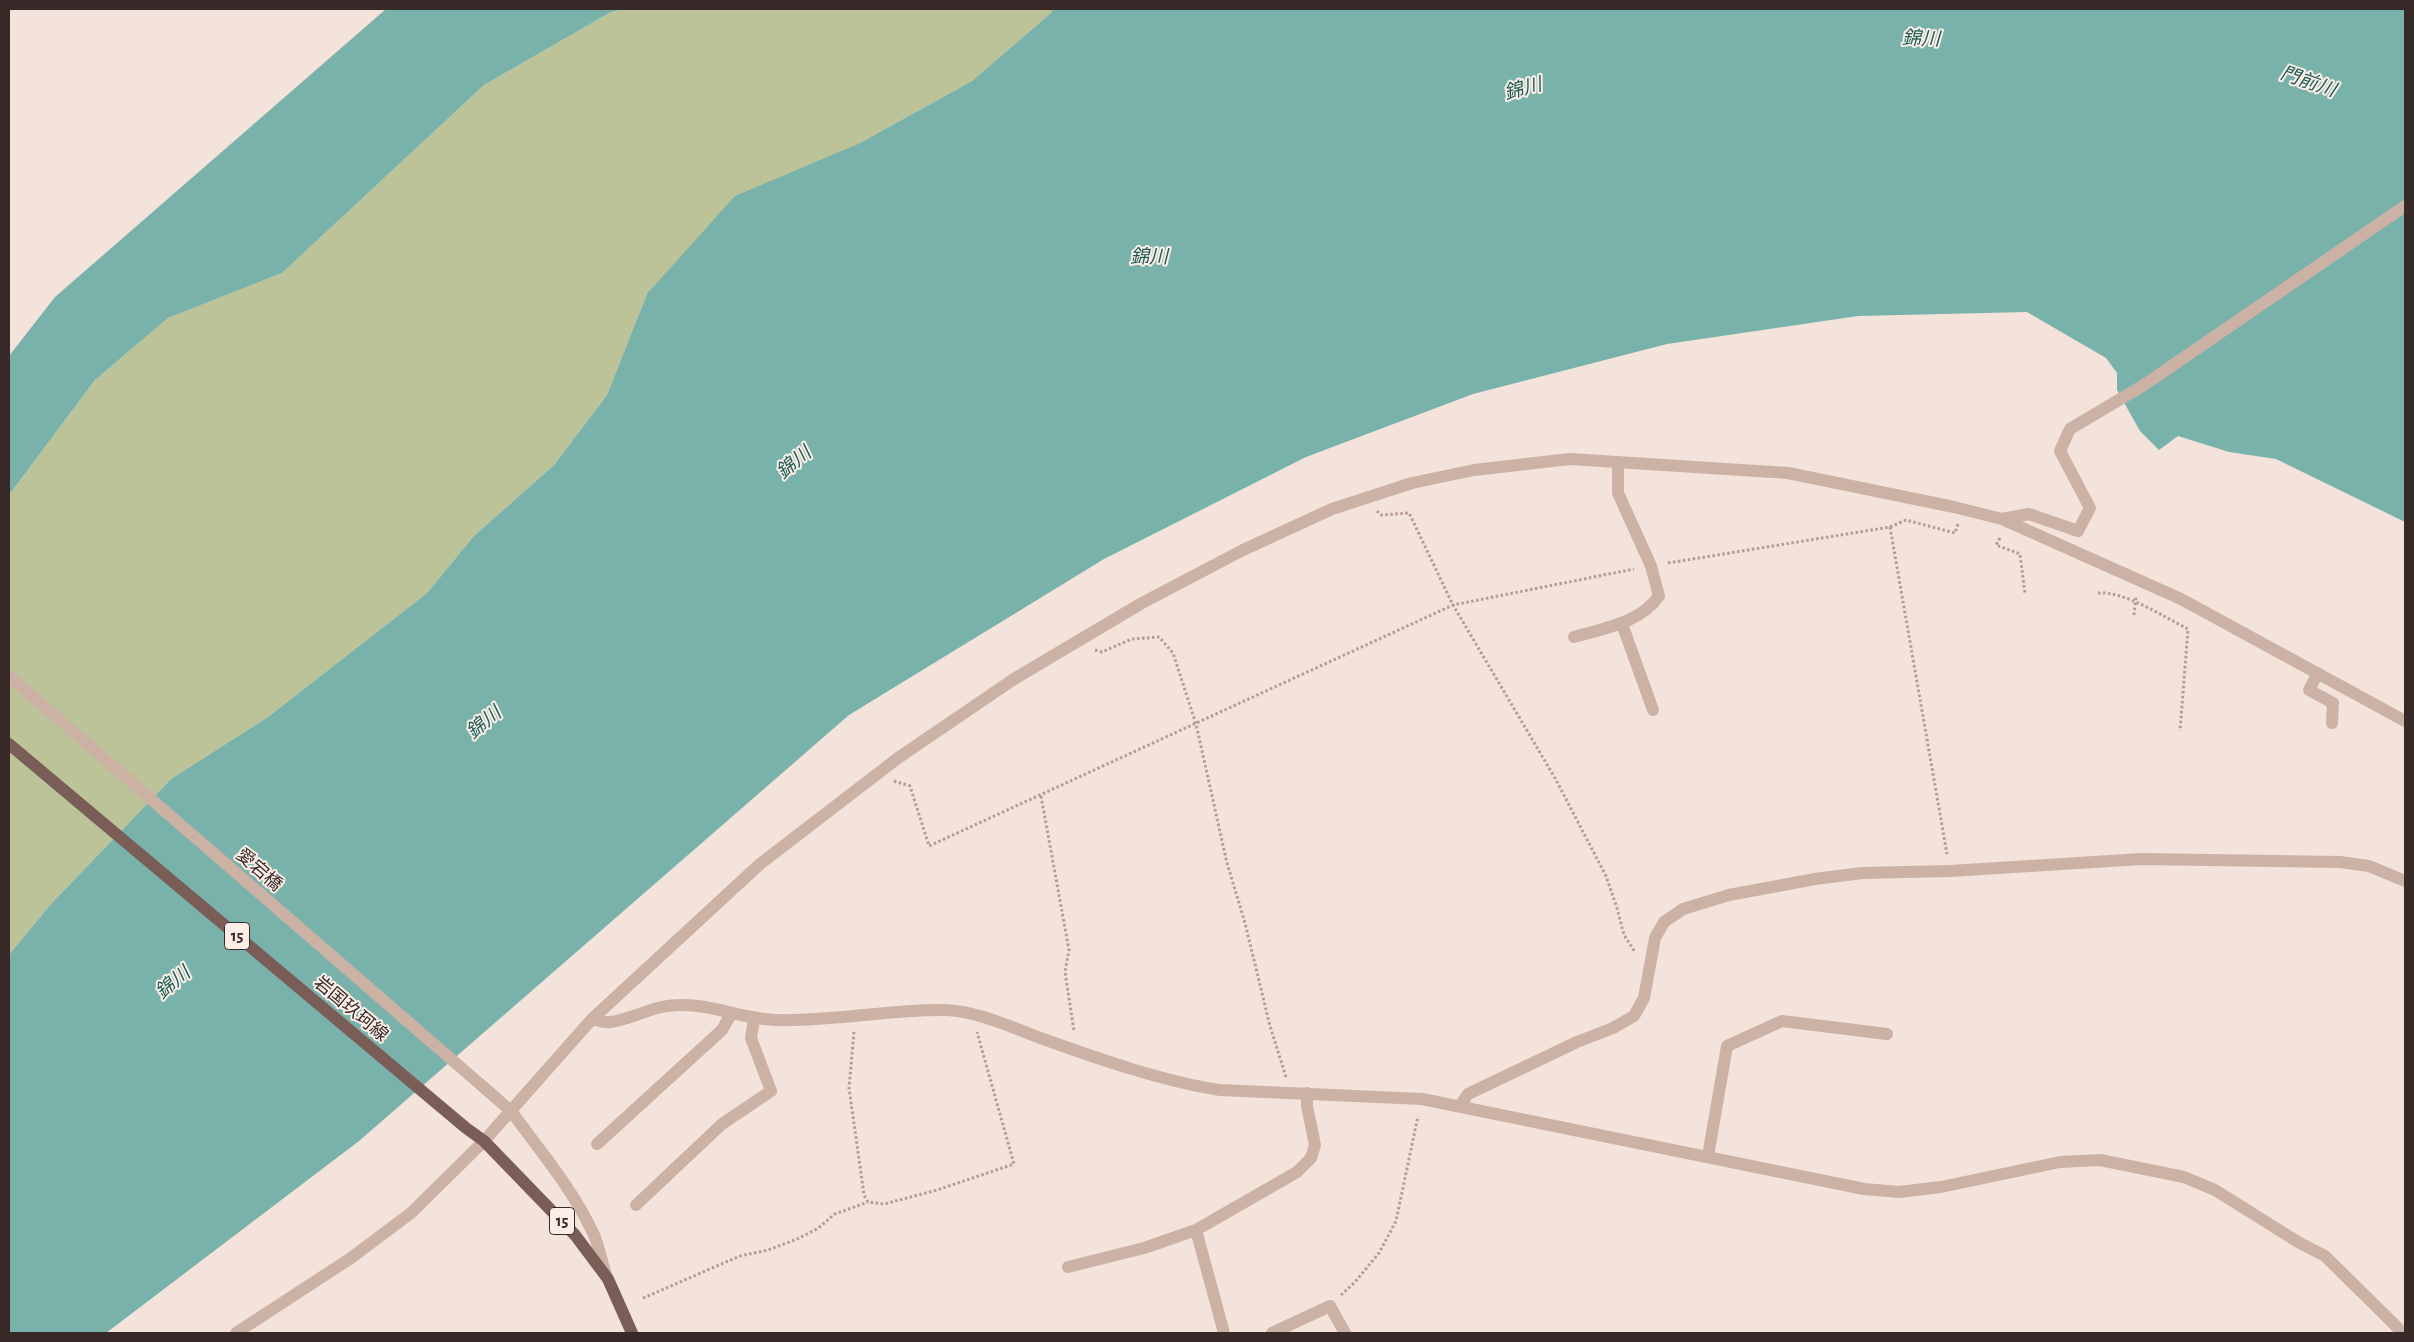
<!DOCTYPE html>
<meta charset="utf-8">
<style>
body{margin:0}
#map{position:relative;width:2414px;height:1342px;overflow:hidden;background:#f3e3da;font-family:"Alegreya Sans",sans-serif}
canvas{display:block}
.frame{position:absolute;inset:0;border:10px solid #372927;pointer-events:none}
</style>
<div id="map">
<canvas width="2414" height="1342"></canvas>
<div class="frame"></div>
</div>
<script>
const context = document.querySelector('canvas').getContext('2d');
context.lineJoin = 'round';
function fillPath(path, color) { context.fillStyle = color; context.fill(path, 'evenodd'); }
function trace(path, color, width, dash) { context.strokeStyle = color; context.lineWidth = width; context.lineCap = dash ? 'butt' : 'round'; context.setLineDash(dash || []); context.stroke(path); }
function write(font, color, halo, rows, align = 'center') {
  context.font = font + ' "Alegreya Sans","Noto Sans JP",sans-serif'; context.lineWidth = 4; context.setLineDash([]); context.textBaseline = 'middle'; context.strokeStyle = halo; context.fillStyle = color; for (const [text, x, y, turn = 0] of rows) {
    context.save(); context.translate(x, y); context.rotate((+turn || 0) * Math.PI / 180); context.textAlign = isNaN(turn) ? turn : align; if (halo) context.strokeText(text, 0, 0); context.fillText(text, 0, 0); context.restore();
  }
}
const green = new Path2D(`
 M625,9H1053L1051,13L972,81L858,144L647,294L607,395L554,465L474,536L427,593L268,717L171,779L51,904L9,955V495L95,380L168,318L282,273L484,85L611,12Z`);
const water = new Path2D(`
 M386,9H625L611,12L484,85L282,273L168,318L95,380L9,495V356L55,297Z
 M1053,9H2405V522L2276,459L2229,452L2178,436L2159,450L2140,431L2117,390V373L2106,358L2027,312L1858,316L1667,344L1473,394L1306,457L1104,559L849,715L359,1141L106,1333H9V955L51,904L171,779L268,717L427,593L474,536L554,465L607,395L647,294L735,196L858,144L972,81L1051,13Z`);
const path = new Path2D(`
 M1377,511L1381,515L1409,513L1453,605L1555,778L1606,876L1617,908L1624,935L1635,952
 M1890,527L1947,854
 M2000,538L1996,545L2020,554L2025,594
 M1668,563L1890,527L1906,520L1955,533L1958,524
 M2098,593C2125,591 2164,617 2188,629L2180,731
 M2134,615L2136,596
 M1095,650L1102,652L1132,639L1159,637L1173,653L1196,724L1227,863L1245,923L1270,1026L1286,1077
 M894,781L910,786L929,846L1453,605L1634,569
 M1041,796L1069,950L1065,972L1074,1031
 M854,1032L849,1088L864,1195L868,1202L884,1204L937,1190L1014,1164L977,1032
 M1341,1295L1355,1282L1379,1253L1396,1221L1418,1116
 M643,1298L740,1256L768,1250L797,1239L817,1229L835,1214L868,1202`);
const minor = new Path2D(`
 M2002,519L2029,514L2078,531L2090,508L2060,451L2070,429L2144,385L2405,206
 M1622,624L1653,710
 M1574,637C1605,628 1640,623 1659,596L1651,566L1618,493V462
 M2318,673L2309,690L2333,703L2332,723
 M9,676L511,1111C540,1151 573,1189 594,1235C599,1247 602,1262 606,1275
 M592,1019C597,1020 605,1023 610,1022C634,1019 653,1005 679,1005C712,1004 742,1019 776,1020C832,1022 889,1009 945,1010C979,1011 1015,1029 1046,1040C1099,1059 1165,1082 1220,1090L1422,1099L1864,1189L1899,1192L1941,1187L2060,1162L2100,1160L2184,1177L2215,1190L2298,1242L2325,1256L2403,1333
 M1460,1106L1468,1094L1577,1042L1613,1028L1634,1016L1644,998L1655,938L1664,922L1683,909L1729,895L1815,879L1862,873L1950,871L2142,859L2340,862L2369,866L2405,881
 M597,1144L722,1030L731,1014
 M1708,1156L1727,1046L1782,1021L1887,1034
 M636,1205L722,1124L771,1091L751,1038L754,1019
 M1068,1267L1144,1248L1196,1230
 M236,1333L351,1258L411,1213L484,1141L592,1019L760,864L898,758L1014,679L1142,603L1243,550L1332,509L1412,483L1474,470L1570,459L1788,473L1954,507L2002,519L2181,599L2405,721
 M1224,1333L1196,1230L1297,1172L1311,1158L1315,1145L1307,1106V1093
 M1272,1333L1330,1306L1345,1333`);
const major = new Path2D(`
 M9,744L466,1128L484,1141L575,1235L608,1279L632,1333`);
const shields = [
 [237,936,25],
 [562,1221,25]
];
const shieldNames = [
 ["15",237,936],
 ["15",562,1221]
];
const streetNames = [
 ["愛宕橋",259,870,41],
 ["岩国玖珂線",351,1009,40]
];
const waterNames = [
 ["錦川",1921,39,2],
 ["門前川",2308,82,19],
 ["錦川",1523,89,-15],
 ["錦川",1149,257],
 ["錦川",794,463,-40],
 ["錦川",484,723,-40],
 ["錦川",173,983,-40]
];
fillPath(green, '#bcc399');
fillPath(water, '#78b2ab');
trace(path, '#b89a90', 3, [2.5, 2.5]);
trace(minor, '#ccb1a5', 12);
trace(major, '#7a5d57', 12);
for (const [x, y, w] of shields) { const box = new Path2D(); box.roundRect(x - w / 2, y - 13.5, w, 27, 4); context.fillStyle = '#fbeee7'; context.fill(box); trace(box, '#372927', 1); }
write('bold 16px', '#372927', null, shieldNames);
write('18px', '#372927', '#fbeee7', streetNames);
write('italic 19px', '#1a5c55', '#fbeee7', waterNames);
</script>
